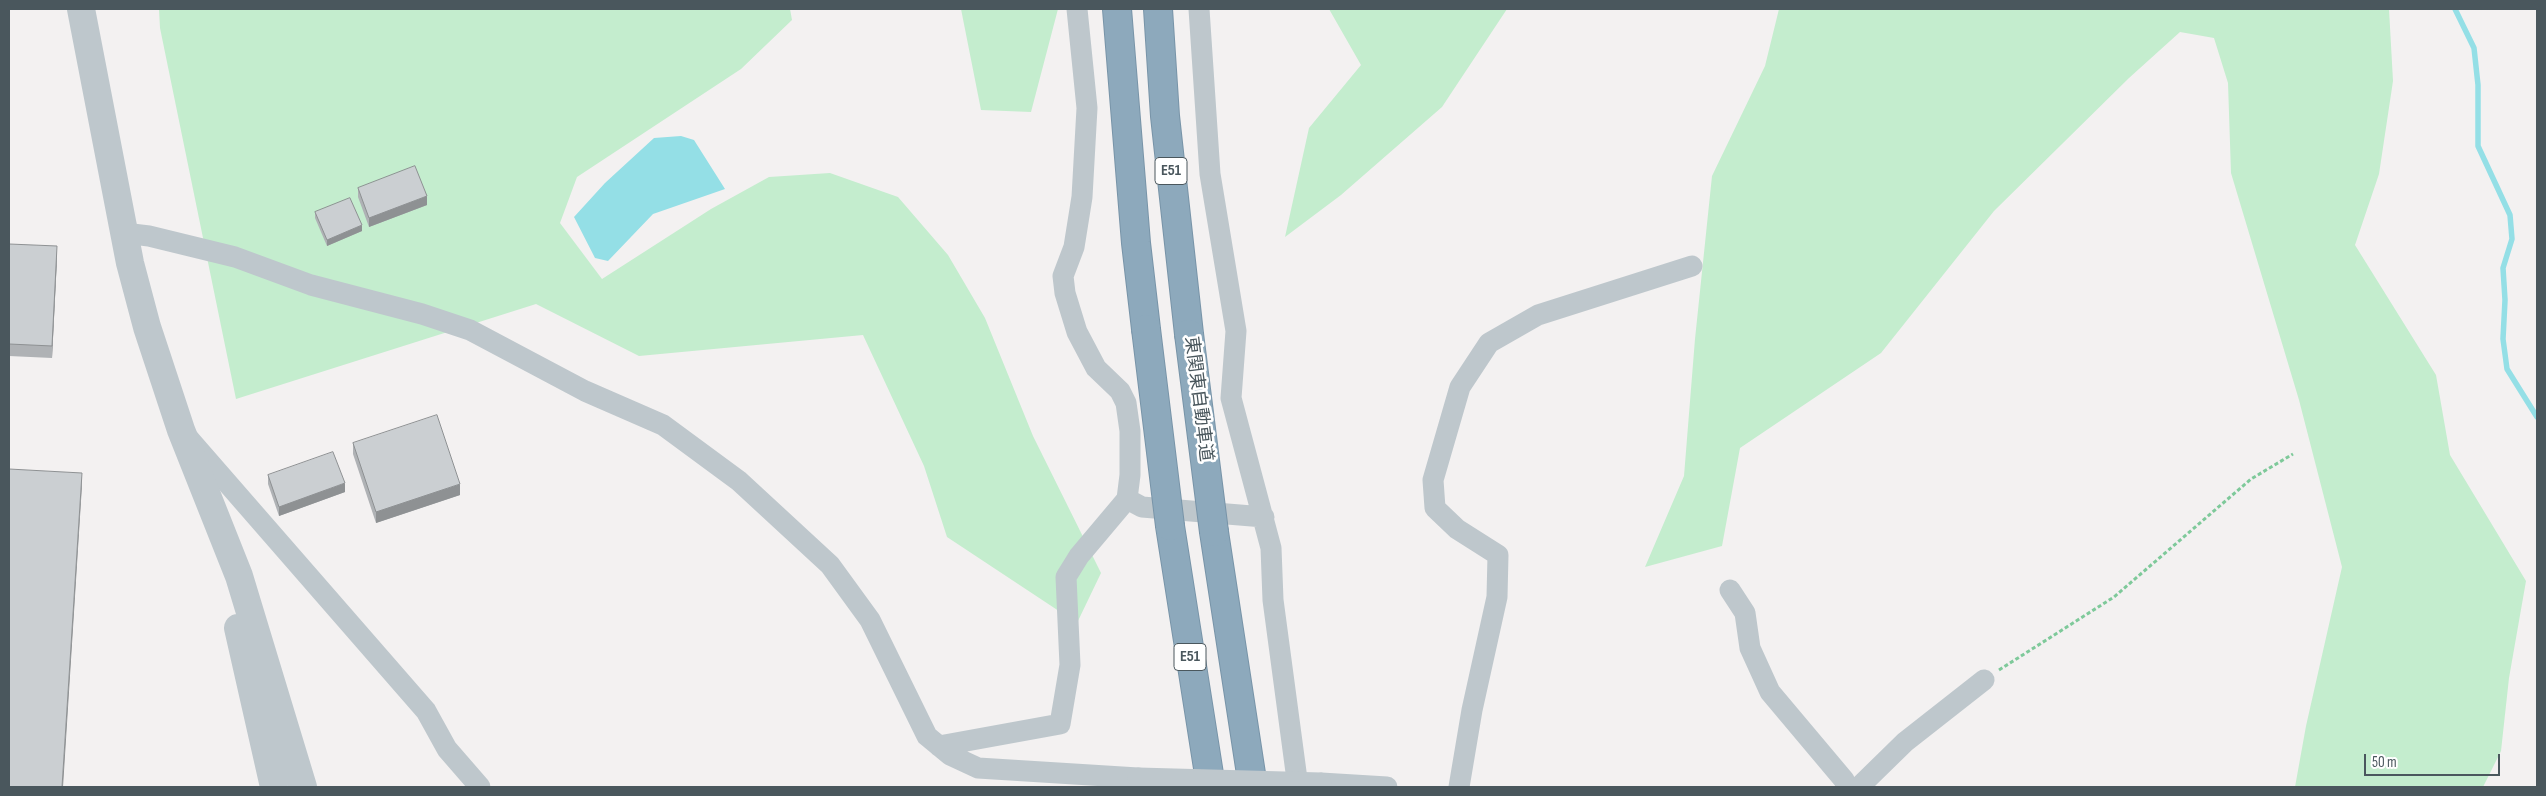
<!DOCTYPE html>
<meta charset="utf-8">
<style>
body{margin:0}
#map{position:relative;width:2546px;height:796px;overflow:hidden;background:#f3f1f1;font-family:"Sofia Sans Condensed",sans-serif}
canvas{display:block}
.frame{position:absolute;inset:0;border:10px solid #4a575d;pointer-events:none}
.scale{position:absolute;left:2364px;top:754px;width:136px;height:22px;box-sizing:border-box;border:2px solid #4a575d;border-top:0;padding-left:6px;font-size:15px;line-height:18px;white-space:nowrap;color:#4a575d;-webkit-text-stroke:4px #fff;paint-order:stroke}
</style>
<div id="map">
<canvas width="2546" height="796"></canvas>
<div class="frame"></div>
<div class="scale">50 m</div>
</div>
<script>
const context = document.querySelector('canvas').getContext('2d');
context.lineJoin = 'round';
function fillPath(path, color) { context.fillStyle = color; context.fill(path, 'evenodd'); }
function trace(path, color, width, dash) { context.strokeStyle = color; context.lineWidth = width; context.lineCap = dash ? 'butt' : 'round'; context.setLineDash(dash || []); context.stroke(path); }
function write(font, color, halo, rows, align = 'center') {
  context.font = font + ' "Sofia Sans Condensed","Noto Sans JP",sans-serif'; context.lineWidth = 5; context.setLineDash([]); context.textBaseline = 'middle'; context.strokeStyle = halo; context.fillStyle = color; for (const [text, x, y, turn = 0] of rows) {
    context.save(); context.translate(x, y); context.rotate((+turn || 0) * Math.PI / 180); context.textAlign = isNaN(turn) ? turn : align; if (halo) context.strokeText(text, 0, 0); context.fillText(text, 0, 0); context.restore();
  }
}
const green = new Path2D(`
 M159,9H790L792,20L741,69L577,177L560,223L602,279L711,209L769,177L830,173L898,197L948,255L985,318L1033,436L1101,573L1077,623L947,537L924,466L863,335L639,356L536,304L236,399L160,28Z
 M961,9H1058L1031,112L981,110Z
 M1329,9H1507L1442,107L1341,195L1285,237L1309,128L1361,65Z
 M1779,9H2389L2393,81L2379,174L2355,245L2436,375L2450,455L2526,581L2509,678L2501,751L2483,787H2295L2306,726L2342,567L2299,400L2231,173L2228,83L2214,38L2180,32L2129,78L1994,211L1881,353L1740,448L1722,546L1645,567L1684,476L1695,339L1712,176L1765,66Z`);
const water = new Path2D(`
 M681,136L694,140L725,189L653,214L608,261L595,258L574,217L605,183L654,138Z`);
const stream = new Path2D(`
 M2455,9L2474,48L2478,85V146L2510,215L2512,239L2503,268L2505,300L2503,339L2507,369L2537,417`);
const path = new Path2D(`
 M1999,670L2114,597L2251,479L2293,454`);
const minor = new Path2D(`
 M1199,9L1210,174L1236,331L1231,398L1271,548L1273,600L1298,787
 M124,233L149,236L235,257L311,285L422,314L470,330L585,391L663,425L739,481L830,565L870,620L927,736L950,755L978,768L1138,778L1141,787
 M189,439L426,711L447,749L480,787
 M1127,499L1142,507L1264,517
 M1730,590L1745,613L1750,648L1770,692L1844,780L1847,787
 M939,746L1060,724L1070,665L1066,577L1079,556L1127,499L1130,475V431L1126,403L1120,391L1096,368L1077,332L1065,293L1063,276L1074,247L1082,197L1087,108L1077,9
 M1321,783L1387,787
 M1459,787L1472,710L1497,597L1498,555L1457,529L1435,508L1433,480L1460,387L1489,343L1538,315L1692,266
 M1859,787L1905,742L1984,680`);
const tertiary = new Path2D(`
 M81,9L130,263L147,327L181,430L239,576L303,787
 M238,628L274,787`);
const motorway = new Path2D(`
 M1117,9L1136,243L1146,329
 M1158,9L1165,116L1189,334
 M1170,526L1211,787
 M1214,532L1253,787`);
const minorBridge = new Path2D(`
 M1138,778L1321,783`);
const motorwayBridge = new Path2D(`
 M1146,329L1170,526
 M1189,334L1214,532`);
const wall = new Path2D(`
 M358,188L427,205L369,227L358,197Z
 M315,212L362,231L327,246L315,218Z
 M9,244L57,258L52,358L9,356Z
 M353,443L460,495L376,523L353,454Z
 M268,475L345,492L279,516L268,484Z`);
const shadedWall = new Path2D(`
 M427,196V205L369,227V218Z
 M362,225V231L327,246V240Z
 M57,246V258L52,358V346Z
 M82,473V485L63,787H62Z
 M345,483V492L279,516V507Z
 M460,484V495L376,523V512Z`);
const building = new Path2D(`
 M415,166L427,196L369,218L358,188Z
 M350,198L362,225L327,240L315,212Z
 M9,244L57,246L52,346L9,344Z
 M437,415L460,484L376,512L353,443Z
 M333,452L345,483L279,507L268,475Z
 M9,469L82,473L62,787H9Z`);
const shields = [
 [1171,171,32],
 [1190,657,32]
];
const shieldNames = [
 ["E51",1171,171],
 ["E51",1190,657]
];
const streetNames = [
 ["東関東自動車道",1198,399,83]
];
fillPath(green, '#c4edce');
fillPath(water, '#94dfe6');
trace(stream, '#94dfe6', 5.5);
trace(motorway, '#7894a8', 30);
trace(path, '#7ec99a', 3, [4, 2.5]);
trace(minor, '#bec7cc', 21);
trace(tertiary, '#bec7cc', 28);
trace(motorway, '#8da9bc', 28);
trace(motorwayBridge, '#7894a8', 30, []);
trace(minorBridge, '#bec7cc', 21);
trace(motorwayBridge, '#8da9bc', 28);
fillPath(wall, '#afb2b5');
fillPath(shadedWall, '#8e9193');
fillPath(building, '#cbcfd2');
trace(building, '#8e9193', 1);
for (const [x, y, w] of shields) { const box = new Path2D(); box.roundRect(x - w / 2, y - 13.5, w, 27, 4); context.fillStyle = '#fff'; context.fill(box); trace(box, '#4a575d', 1); }
write('bold 16px', '#4a575d', null, shieldNames);
write('18px', '#4a575d', '#fff', streetNames);
</script>
